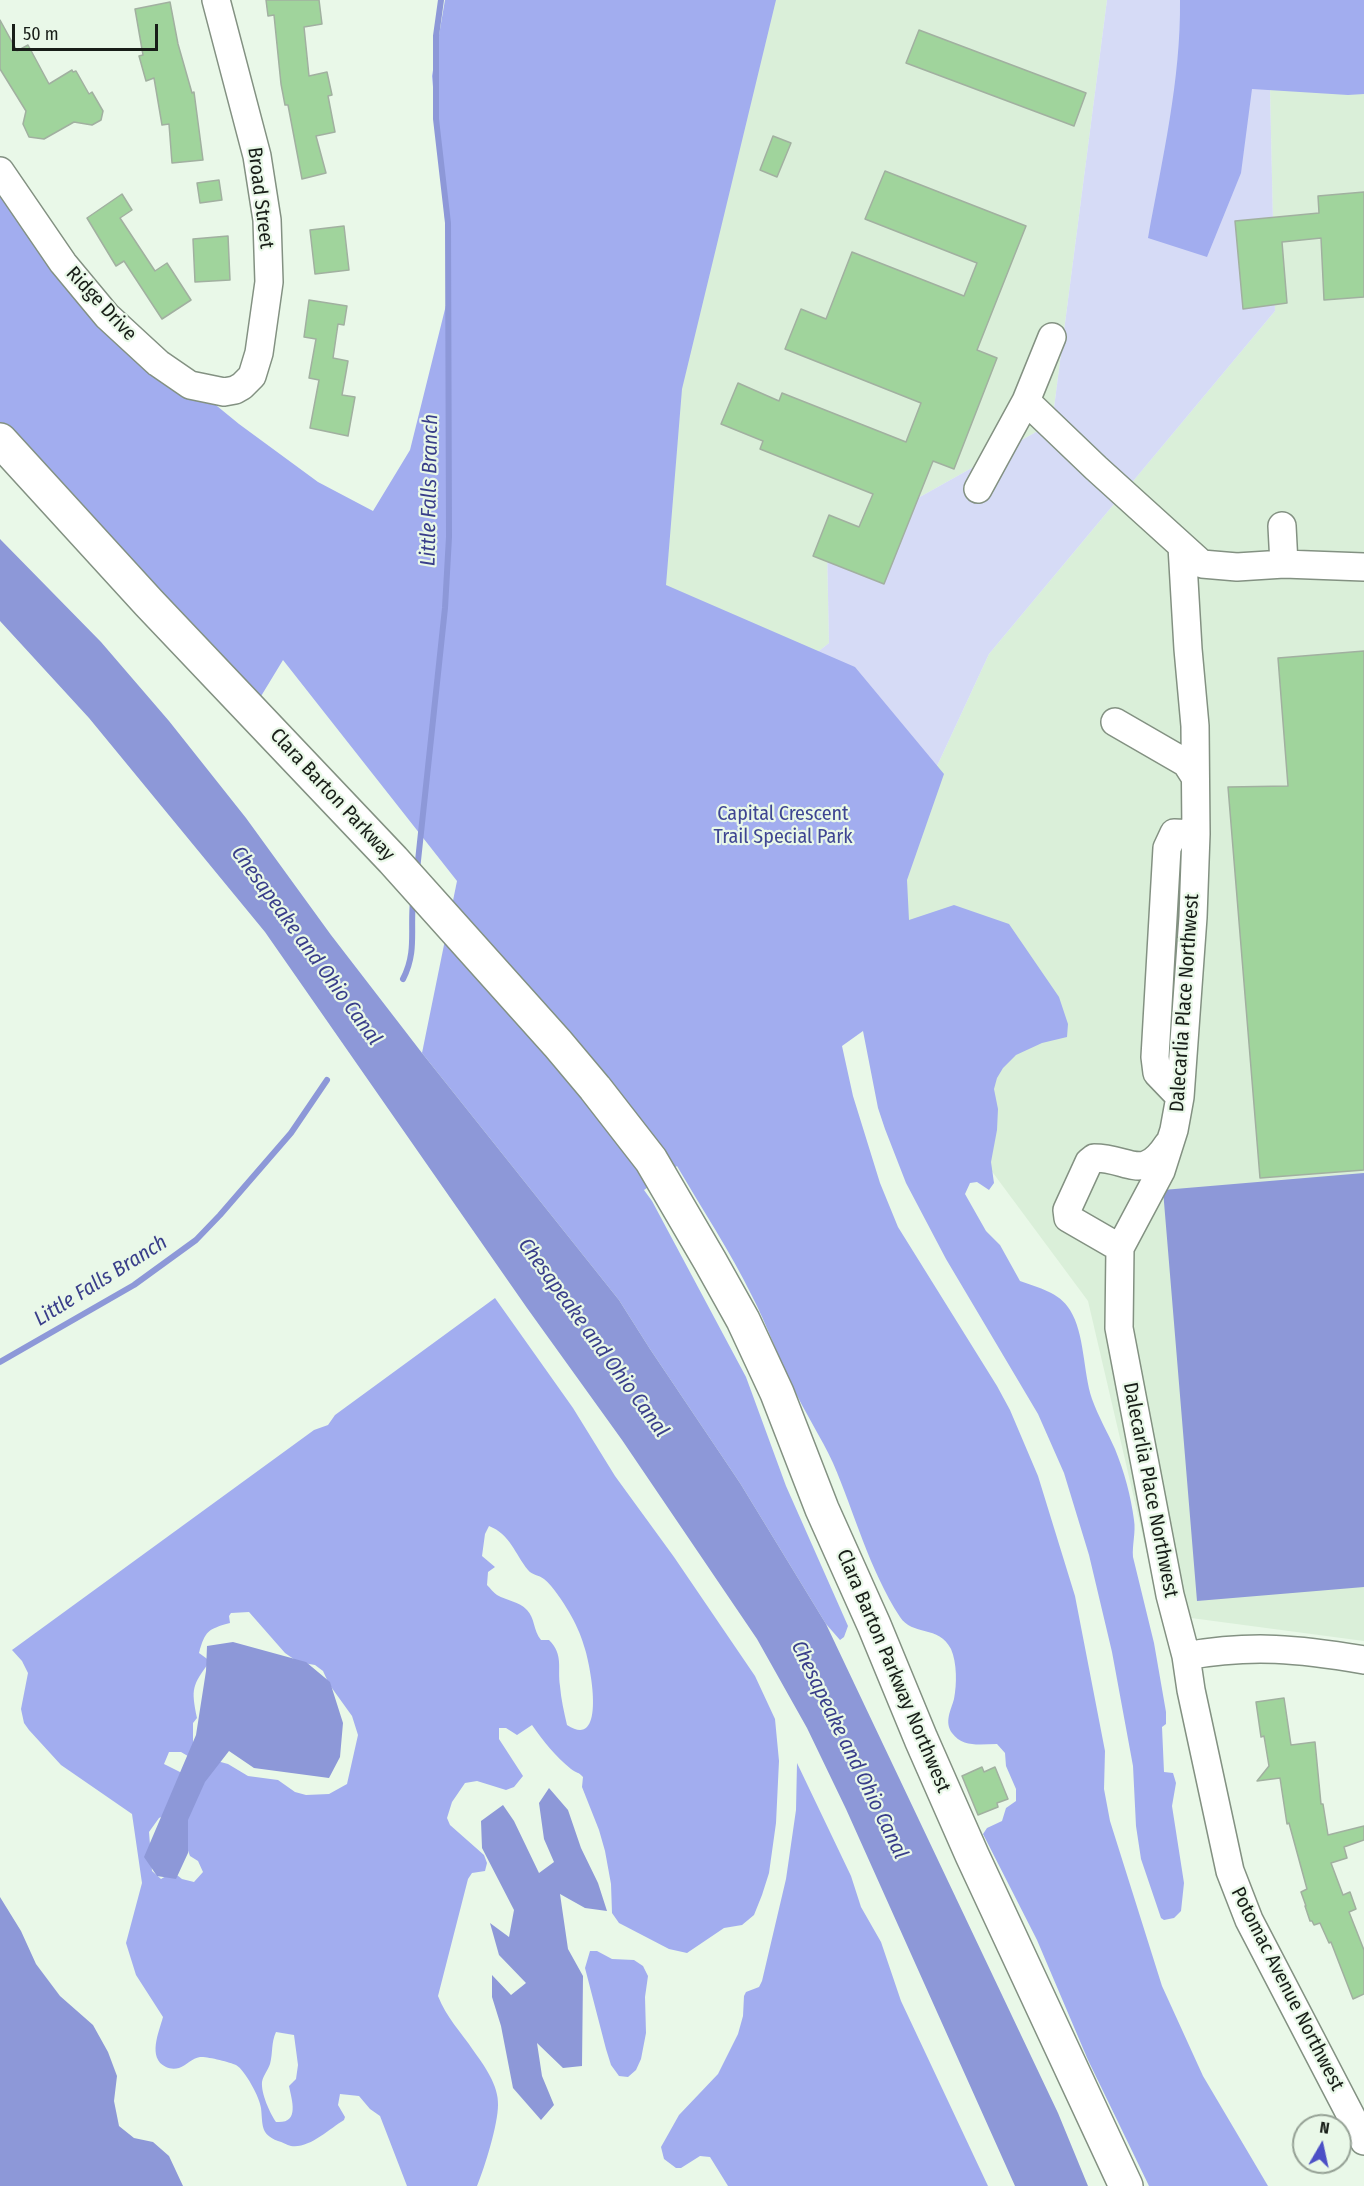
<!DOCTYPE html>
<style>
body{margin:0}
#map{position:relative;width:1364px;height:2186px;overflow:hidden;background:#e9f8e8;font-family:"Fira Sans Condensed",sans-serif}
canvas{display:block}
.north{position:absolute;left:1292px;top:2114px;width:60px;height:60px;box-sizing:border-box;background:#e9f8e8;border:2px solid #95a195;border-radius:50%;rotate:9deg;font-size:16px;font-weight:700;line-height:24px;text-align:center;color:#181e18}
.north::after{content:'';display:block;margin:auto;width:21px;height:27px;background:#4c50c6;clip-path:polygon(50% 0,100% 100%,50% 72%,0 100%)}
.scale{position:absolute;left:12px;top:24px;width:146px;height:27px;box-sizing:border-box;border:3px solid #181e18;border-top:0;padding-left:8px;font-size:18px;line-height:21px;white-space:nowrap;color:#181e18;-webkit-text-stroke:4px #e9f8e8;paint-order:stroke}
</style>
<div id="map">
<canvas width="1364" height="2186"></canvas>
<div class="north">N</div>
<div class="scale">50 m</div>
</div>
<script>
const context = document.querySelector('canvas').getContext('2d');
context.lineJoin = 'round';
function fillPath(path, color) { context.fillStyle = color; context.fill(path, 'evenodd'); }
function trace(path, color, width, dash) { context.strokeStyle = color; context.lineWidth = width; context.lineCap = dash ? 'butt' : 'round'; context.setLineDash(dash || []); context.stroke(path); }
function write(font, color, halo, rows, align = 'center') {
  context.font = font + ' "Fira Sans Condensed",sans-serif'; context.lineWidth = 4.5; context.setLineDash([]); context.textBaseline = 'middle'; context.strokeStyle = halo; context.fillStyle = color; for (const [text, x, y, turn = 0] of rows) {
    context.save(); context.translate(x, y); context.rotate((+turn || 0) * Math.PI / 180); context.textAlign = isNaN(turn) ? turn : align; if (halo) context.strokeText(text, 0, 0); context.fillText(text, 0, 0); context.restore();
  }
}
const built = new Path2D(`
 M537,0H1107L1052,423L827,549L829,643L737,716L445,480L450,8Z
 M1268,0H1364V1641L1161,1614L1088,1301L873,1011L893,861L989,654L1275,311Z`);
const green = new Path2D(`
 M1107,0H1268L1275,311L989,654L893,861L635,797L829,643L827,549L1052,423Z`);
const forest = new Path2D(`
 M445,0H776L682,389L666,585L855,667L944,774L907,880L909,920L954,905L1009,924L1059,997L1068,1024L1067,1037L1042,1043L1016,1055L1003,1068L997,1078L994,1089L998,1109L997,1130L991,1162L994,1183L989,1190L977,1182L970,1183L965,1194L986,1231L1000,1245L1020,1281C1039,1288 1059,1292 1070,1310C1085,1334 1083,1372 1092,1399C1098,1416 1108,1433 1115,1449C1124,1471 1131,1496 1134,1520C1136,1532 1132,1545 1133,1557L1154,1643L1166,1712V1724L1162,1727L1164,1772L1173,1773L1176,1783L1172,1806L1184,1883L1181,1911L1174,1918L1164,1920L1161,1918L1141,1859L1136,1826L1133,1766L1112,1652L1089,1555L1064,1473L1038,1414L946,1259L906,1183L885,1129L878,1108L863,1031L842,1046L853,1096L880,1183L898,1227L997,1386L1010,1410L1038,1476L1075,1596L1105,1751L1104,1789L1110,1821L1162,1986L1203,2076L1268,2186H1149L1088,2060L1037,1940L983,1834L987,1828L1002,1821L1006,1808L1016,1801V1789L1006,1766L1005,1753L997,1744C981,1744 963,1748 952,1733C944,1722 951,1710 954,1699C957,1684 957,1663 951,1649C939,1625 912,1636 900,1617C869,1569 855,1514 833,1463C821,1437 805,1413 793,1387C778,1357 767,1325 752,1296C730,1251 702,1209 677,1166L644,1190L652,1201L746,1377L786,1486L848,1626L844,1637L840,1640L826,1624L740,1483L650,1349L619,1300L422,1053L457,881L283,660L252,711L0,440V168L107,316L239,424L318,482L373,511L410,450L451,285L432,76Z
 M1180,0H1364V94L1348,95L1252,89L1241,173L1207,257L1148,238C1162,160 1181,80 1180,0Z
 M495,1298L573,1408L615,1476L674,1557L755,1676L775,1719L779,1761L776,1823L769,1873L762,1895L754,1915L742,1925L724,1928L687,1953L669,1949L619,1923L612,1913L611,1884L605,1851L599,1830L582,1787L583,1777C579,1772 576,1773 571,1769C555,1756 544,1742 532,1725L517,1735L506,1728H499V1739L523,1776L514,1787L506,1790L477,1781L465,1783L452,1802L447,1818L450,1825L484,1855L487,1863L485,1871L472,1873L468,1879L438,1996C446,2017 461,2032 473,2050C484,2065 499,2086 498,2105C498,2124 485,2167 477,2186H407L380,2116L370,2109L359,2096L340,2094L338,2105L345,2117L344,2120C329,2129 309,2149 291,2146C287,2145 282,2142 278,2141C260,2134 263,2125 261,2108C260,2098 245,2070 236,2065C230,2062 206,2056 200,2057C192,2058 187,2065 179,2068C175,2069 170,2069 166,2067C147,2058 159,2032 163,2017L136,1975L126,1943L142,1883L132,1814L61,1765L29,1730L24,1723L21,1709L28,1673L22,1661L12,1650L314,1430L328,1425L335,1415ZM489,1526C510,1534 515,1554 528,1570C532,1575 539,1575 544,1579C553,1586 563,1602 569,1612C575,1622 581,1635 584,1646C590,1662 608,1752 567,1725C564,1712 561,1699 560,1686C557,1668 564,1655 549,1640H541C533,1630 535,1618 527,1610C519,1601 507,1601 497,1595C494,1593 490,1588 487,1585L488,1572L495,1567L482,1556L485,1534ZM249,1612L285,1653L298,1662L315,1665L323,1671L329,1684L352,1716L358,1735L347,1784L329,1794L306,1795L295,1792L278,1780L248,1776L228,1764L206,1758L193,1745V1723L197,1718C191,1688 192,1686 210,1661L199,1653C205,1631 208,1629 230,1623L229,1616L231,1613ZM169,1752H181L198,1762L184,1774L164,1764ZM166,1815L175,1816L190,1856L198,1861L203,1872L194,1882L182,1879L173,1872L161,1879L152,1871L149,1832L159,1818ZM276,2032L294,2035L298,2065L296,2079L289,2086C292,2101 300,2124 276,2122C270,2113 261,2094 262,2082C263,2076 268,2070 270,2064C273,2053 271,2043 276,2032Z
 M797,1763L851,1876L861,1907L881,1942L901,2001L988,2186H728L710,2157L700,2156L681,2168H676L664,2159L661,2147L679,2115L718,2074L738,2034L743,2016L744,1996L746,1992L759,1987L762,1981L786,1879L796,1810Z
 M590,1951H597L612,1959L634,1960L643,1966L648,1976L645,1997L646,2033L641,2059L636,2070L628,2077L619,2076L611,2065L606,2049L585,1968Z`);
const water = new Path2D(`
 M0,539L101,642L169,721L246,818L331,935L422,1053L619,1300L650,1349L740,1483L826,1624L1058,2113L1088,2186H1015L846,1809L807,1728L757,1639L622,1440L527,1308L265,932L89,718L0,621Z
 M1364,1173V1587L1197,1601L1163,1190Z
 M233,1642L306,1662L330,1682L343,1723L340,1757L329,1778L254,1768L229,1751L205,1782L188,1820V1853L176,1879L157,1876L144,1857L196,1735L206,1671L207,1646Z
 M549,1788L568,1810L581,1848L598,1883L607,1911L585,1908L560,1894L568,1949L583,1976L582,2066L563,2068L537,2043L542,2076L554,2105L541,2120L513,2088L501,2026L492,1997V1975L511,1995L526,1983L499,1955L490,1923L509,1937L514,1910L482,1848L481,1821L503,1805L514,1821L539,1873L554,1862L544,1839L539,1803Z
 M0,1897L21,1931L36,1964L60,1996L93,2025L108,2052L117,2076L114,2101L119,2126L134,2138L153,2142L169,2156L183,2186H0Z`);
const stream = new Path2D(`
 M417,870L445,608L449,537L448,223L436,119V36L441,0
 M403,979C417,952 410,930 413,901
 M0,1362L134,1285L196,1240L220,1215L291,1133L327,1080`);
const building = new Path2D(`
 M266,0H319L322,24L304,27L309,76L327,72L332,95L328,96L335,132L316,136L326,173L302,179L288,105H285L281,84L274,15L268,16Z
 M170,2L178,44L192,93L194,92L203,160L172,163L169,124L162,125L154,78L146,81L139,56L143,55L135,9Z
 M0,20L17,51L28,45L49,84L72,70L73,72L76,71L89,94L92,92L103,111L101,120L92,125L74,122L44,139L29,137L23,124L26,111L0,69Z
 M919,30L1086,93L1074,126L906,63Z
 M773,136L791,143L777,177L760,170Z
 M885,171L1026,226L977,350L997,358L954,469L933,461L884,584L813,556L829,515L859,527L873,494L760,449L763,441L721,424L738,383L779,401L782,393L906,442L921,403L785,349L801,309L826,319L852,252L964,296L977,263L865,219Z
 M219,180L222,200L200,203L197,183Z
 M1364,192V297L1324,300L1321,238L1282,242L1287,303L1243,309L1235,221L1319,213L1318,196Z
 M122,194L132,210L120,218L155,271L167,263L191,300L162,319L124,261L116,266L87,218Z
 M344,226L349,270L315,274L310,230Z
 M228,236L230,280L195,282L193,239Z
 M309,300L347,306L344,325L338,324L333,358L348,361L342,395L355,397L348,436L310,428L319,380L309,378L316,339L304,337Z
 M1364,651V1170L1260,1178L1228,787L1288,786L1278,658Z
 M1284,1698L1291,1745L1315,1742L1321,1804H1323L1328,1835L1364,1826V1840L1344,1847L1347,1858L1331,1863L1343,1895L1350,1892L1356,1909L1349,1912L1364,1950V1994L1353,1999L1331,1942L1329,1943L1320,1923L1314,1925L1312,1921H1310L1305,1906H1306L1301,1892L1307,1889L1289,1823L1287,1824L1280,1778L1257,1781L1269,1766L1264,1736L1261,1737L1256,1702Z
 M982,1767L984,1772L995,1767L1008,1799L997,1803L998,1807L978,1815L962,1776Z`);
const minor = new Path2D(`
 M0,171L63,263L107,316L158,363L190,385L224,392L235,390L242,386L252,376L259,353L269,282L267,220L257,156L216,0
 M1026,401L1096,468L1202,564L1237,567L1284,564L1364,567
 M978,489L1026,401L1052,337
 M1282,526L1284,564
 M1182,546L1188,649L1195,726L1196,834L1193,917L1180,1097L1174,1130L1161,1171L1120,1248L1119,1328L1170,1595L1186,1656L1191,1690L1230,1871L1249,1920L1364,2141
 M1115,722L1186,763L1195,777
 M1180,1097L1157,1073L1155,1057L1167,848L1174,833L1196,834
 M1120,1248L1068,1218L1067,1210L1089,1162L1094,1158C1130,1158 1142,1183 1168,1144
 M1186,1656C1252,1644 1299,1649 1364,1660`);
const highway = new Path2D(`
 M0,440L149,603L393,860L558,1044L595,1088L651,1160L710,1261L743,1320L777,1393L822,1509L874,1625L921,1739L972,1855L1126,2186`);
const streetNames = [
 ["Broad Street",260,198,83],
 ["Ridge Drive",101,304,47],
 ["Clara Barton Parkway",332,795,47],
 ["Dalecarlia Place Northwest",1185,1003,-86],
 ["Dalecarlia Place Northwest",1150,1490,79],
 ["Clara Barton Parkway Northwest",893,1671,67],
 ["Potomac Avenue Northwest",1287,1989,63]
];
const parkNames = [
 ["Capital Crescent",783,814],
 ["Trail Special Park",783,837]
];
const waterNames = [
 ["Little Falls Branch",430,490,-89],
 ["Chesapeake and Ohio Canal",306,946,54],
 ["Little Falls Branch",101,1281,-32],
 ["Chesapeake and Ohio Canal",593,1338,54],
 ["Chesapeake and Ohio Canal",849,1750,64]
];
fillPath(built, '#daefd9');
fillPath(green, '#d6dbf6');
fillPath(forest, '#a2adef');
fillPath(water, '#8d98d8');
trace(stream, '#8d98d8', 6);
fillPath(building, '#a0d49c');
trace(building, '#a1b0a0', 1.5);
trace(minor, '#839182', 30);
trace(highway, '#839182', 36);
trace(minor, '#fff', 27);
trace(highway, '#fff', 33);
write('20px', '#181e18', '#e9f8e8', streetNames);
write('20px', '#3e4592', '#e9f8e8', parkNames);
write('italic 21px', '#393e8a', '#e9f8e8', waterNames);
</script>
